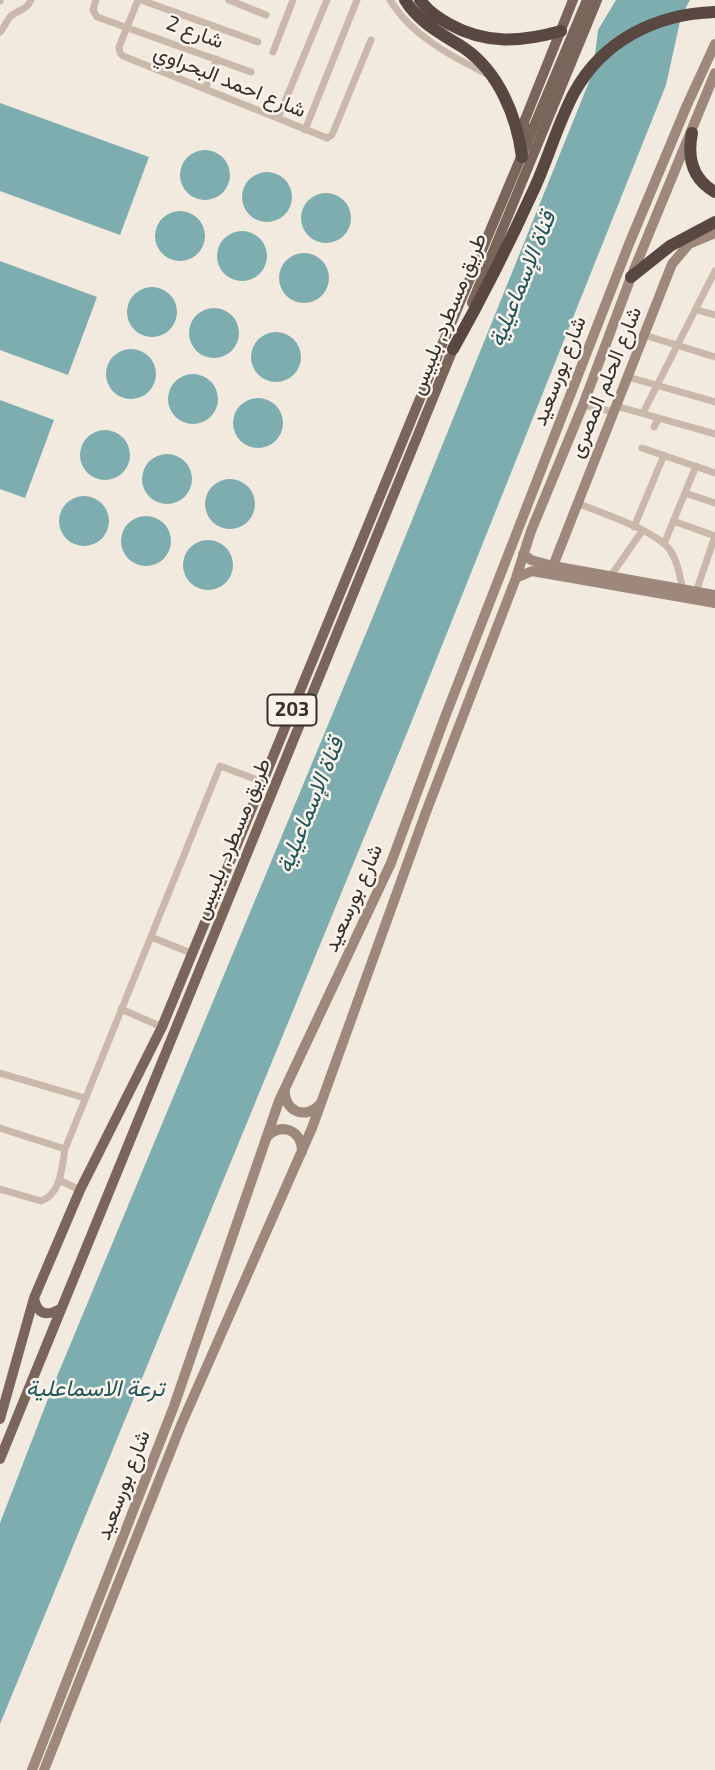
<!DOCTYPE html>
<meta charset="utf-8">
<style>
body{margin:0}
canvas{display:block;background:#f2e9df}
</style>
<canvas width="715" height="1770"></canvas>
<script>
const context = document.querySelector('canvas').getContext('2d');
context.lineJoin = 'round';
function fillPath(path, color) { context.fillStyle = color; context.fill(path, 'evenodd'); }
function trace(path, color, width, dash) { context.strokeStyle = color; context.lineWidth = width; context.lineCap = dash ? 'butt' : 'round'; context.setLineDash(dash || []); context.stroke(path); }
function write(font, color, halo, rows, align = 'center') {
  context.font = font + ' "Exo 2",Vazirmatn,sans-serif'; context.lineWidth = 5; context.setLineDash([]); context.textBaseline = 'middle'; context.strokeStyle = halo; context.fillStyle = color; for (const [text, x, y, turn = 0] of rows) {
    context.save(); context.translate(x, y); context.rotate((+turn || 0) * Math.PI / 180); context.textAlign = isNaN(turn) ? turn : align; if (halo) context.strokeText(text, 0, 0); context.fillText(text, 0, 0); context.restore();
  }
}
const water = new Path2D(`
 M616,0H690L681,17L666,85L407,733L0,1724V1523L53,1386L372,619L593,72L598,30Z
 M0,103L149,157L120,235L0,191Z
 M180 175a25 25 0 1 1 50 0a25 25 0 1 1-50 0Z
 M242 197a25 25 0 1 1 50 0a25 25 0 1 1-50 0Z
 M301 218a25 25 0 1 1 50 0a25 25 0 1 1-50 0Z
 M155 236a25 25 0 1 1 50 0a25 25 0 1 1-50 0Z
 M217 256a25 25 0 1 1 50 0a25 25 0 1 1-50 0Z
 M279 278a25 25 0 1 1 50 0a25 25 0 1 1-50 0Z
 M0,261L97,297L68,375L0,350Z
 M127 312a25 25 0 1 1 50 0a25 25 0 1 1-50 0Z
 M189 333a25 25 0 1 1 50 0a25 25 0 1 1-50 0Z
 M251 357a25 25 0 1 1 50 0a25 25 0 1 1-50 0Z
 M106 374a25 25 0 1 1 50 0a25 25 0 1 1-50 0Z
 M168 399a25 25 0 1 1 50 0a25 25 0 1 1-50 0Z
 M233 423a25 25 0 1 1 50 0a25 25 0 1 1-50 0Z
 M0,400L54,420L25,498L0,489Z
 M80 455a25 25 0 1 1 50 0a25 25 0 1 1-50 0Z
 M142 479a25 25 0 1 1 50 0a25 25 0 1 1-50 0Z
 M205 504a25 25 0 1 1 50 0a25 25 0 1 1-50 0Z
 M59 521a25 25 0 1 1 50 0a25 25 0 1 1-50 0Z
 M121 541a25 25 0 1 1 50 0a25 25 0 1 1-50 0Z
 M183 565a25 25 0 1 1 50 0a25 25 0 1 1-50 0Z`);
const street = new Path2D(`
 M96,0L93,10L97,17L251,72
 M138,0L119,47L120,53L123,56L327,138L332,135L371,40
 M141,0L258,42
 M229,0L266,15
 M390,0C411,35 452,57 487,74
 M0,1V0
 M0,32C4,28 6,21 11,16C19,9 26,11 31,0
 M273,52L293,0
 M205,89L217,59
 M278,118L327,0
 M305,130L357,0
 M697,310L715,315
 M644,335L715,357
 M628,377L715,402
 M583,405L614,412
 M616,406L715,434
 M643,413L715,271
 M654,427L659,418
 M642,448L715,473
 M685,493L715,503
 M577,503C601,513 655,530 670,550C678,562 680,577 683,591
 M673,521L715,536L696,592
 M634,527L664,455
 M664,544L696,466
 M610,577L642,531
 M151,937L191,953
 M121,1009L162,1027
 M0,1073L85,1098
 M0,1128L65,1149
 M59,1180L80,1190
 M0,1189L41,1201C61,1194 62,1167 65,1149L220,766L263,782`);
const secondary = new Path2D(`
 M523,554L531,560L553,566L715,595
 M553,566L672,264L689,244L715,233
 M516,578L532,571L715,603
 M285,1089C283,1111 306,1121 320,1104
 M266,1138C280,1121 303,1130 302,1152
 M32,1770L174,1406L279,1101L391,863L445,717L629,244L687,105L715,44
 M44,1770L181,1425L312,1128L426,812L516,578L531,531L583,405L631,277L715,73`);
const primary = new Path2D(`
 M527,145L524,122L573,0
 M472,303L597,0
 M34,1298C37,1314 46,1317 60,1309
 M0,1419L34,1298L80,1190L162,1027L442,345L587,0
 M0,1459L455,344`);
const highway = new Path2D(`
 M405,0C419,23 442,34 464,48C499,72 517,117 522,157
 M420,0C428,11 437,17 449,24C487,45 521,42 561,31
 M692,133C687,158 692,179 715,192
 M631,277L670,246L715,222
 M453,349C483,296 510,242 535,187C549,156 558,123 574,93C603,40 656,14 715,12`);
const shields = [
 [292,710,49]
];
const shieldNames = [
 ["203",292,710]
];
const streetNames = [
 ["شارع 2",195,32,20],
 ["شارع احمد البحراوي",230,81,22],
 ["طريق مسطرد, بلبيس",448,314,-68],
 ["شارع بورسعيد",559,371,-69],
 ["شارع الحلم المصرى",605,382,-68],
 ["طريق مسطرد, بلبيس",232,839,-68],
 ["شارع بورسعيد",353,898,-66],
 ["شارع بورسعيد",123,1485,-69]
];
const waterNames = [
 ["قناة الإسماعيلية",522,279,-68],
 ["قناة الإسماعيلية",310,805,-68],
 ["ترعة الاسماعلية",95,1388]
];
fillPath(water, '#7eadaf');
trace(street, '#cab9ab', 7);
trace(secondary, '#9e887c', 10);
trace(primary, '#7a655b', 10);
trace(highway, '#594841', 12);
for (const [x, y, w] of shields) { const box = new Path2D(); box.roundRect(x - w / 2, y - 15.5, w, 31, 5); context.fillStyle = '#faf3eb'; context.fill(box); trace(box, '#382e2a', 2); }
write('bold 19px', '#382e2a', null, shieldNames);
write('21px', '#382e2a', '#faf3eb', streetNames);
write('italic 23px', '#205659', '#faf3eb', waterNames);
</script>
